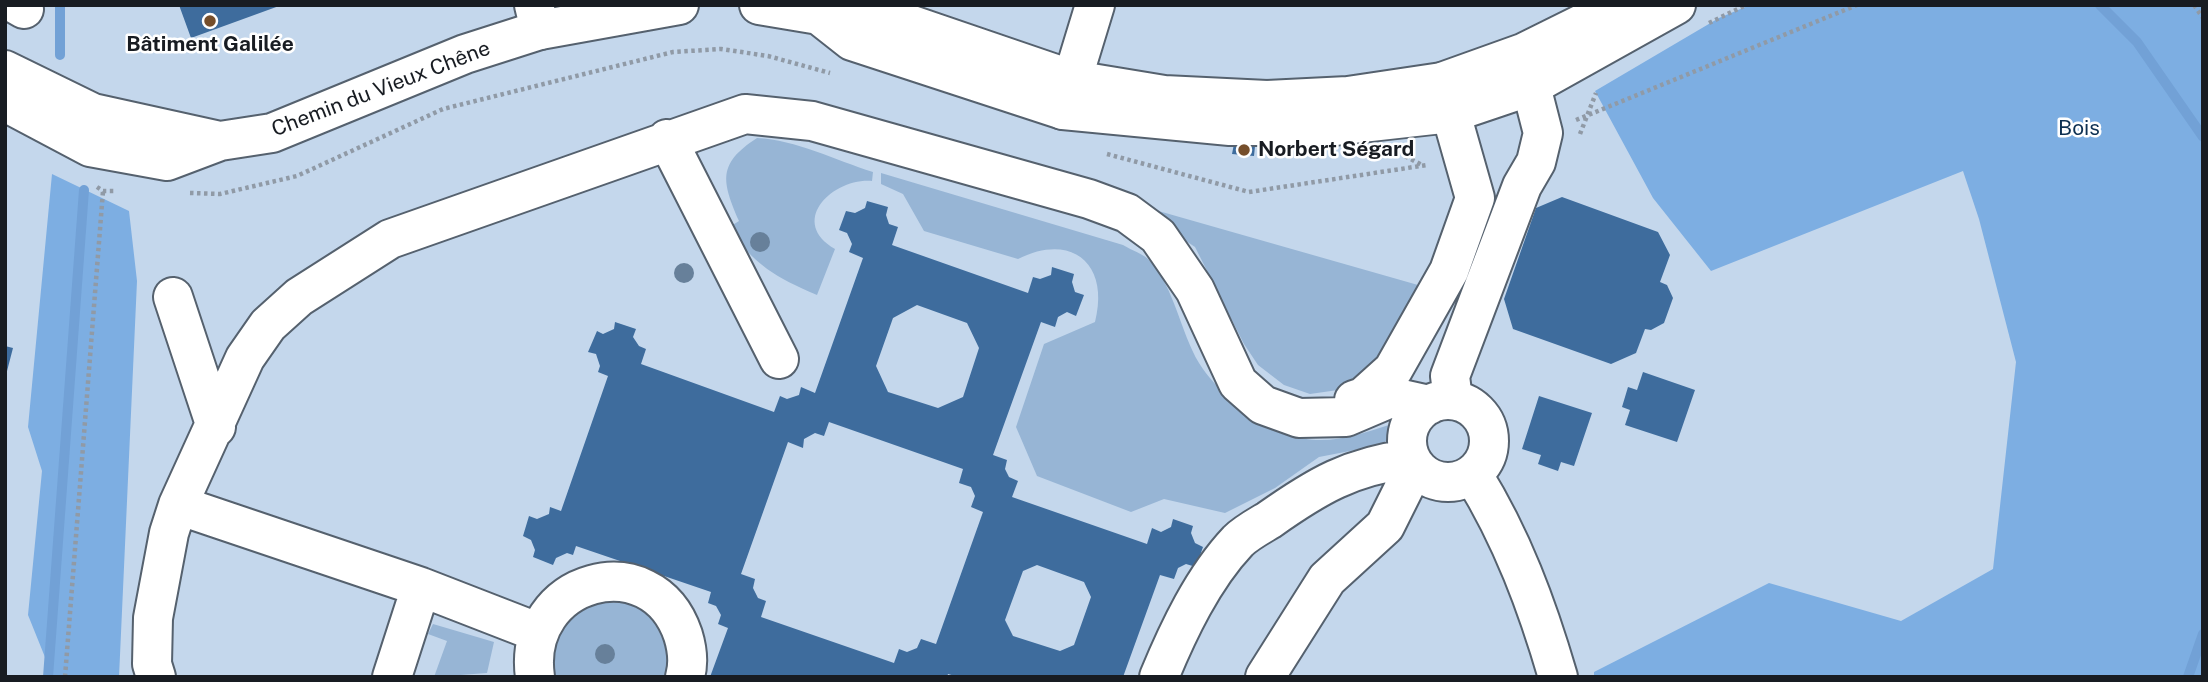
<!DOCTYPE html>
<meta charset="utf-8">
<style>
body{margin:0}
#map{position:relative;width:2208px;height:682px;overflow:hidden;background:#d4e1f1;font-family:"Public Sans",sans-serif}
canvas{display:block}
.frame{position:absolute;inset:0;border:7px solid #181c22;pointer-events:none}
</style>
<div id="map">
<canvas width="2208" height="682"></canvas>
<div class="frame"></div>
</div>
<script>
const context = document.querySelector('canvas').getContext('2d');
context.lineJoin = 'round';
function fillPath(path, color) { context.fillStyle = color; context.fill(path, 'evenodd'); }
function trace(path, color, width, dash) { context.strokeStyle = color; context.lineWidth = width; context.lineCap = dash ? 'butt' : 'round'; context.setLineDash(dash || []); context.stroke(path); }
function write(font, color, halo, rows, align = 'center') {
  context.font = font + ' "Public Sans",sans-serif'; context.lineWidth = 5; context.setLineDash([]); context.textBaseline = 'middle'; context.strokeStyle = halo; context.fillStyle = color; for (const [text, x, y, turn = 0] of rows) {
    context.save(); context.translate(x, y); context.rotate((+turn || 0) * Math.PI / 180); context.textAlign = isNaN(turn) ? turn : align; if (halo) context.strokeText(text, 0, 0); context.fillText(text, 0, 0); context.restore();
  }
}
const built = new Path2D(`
 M5,5H2203V677H5Z`);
const green = new Path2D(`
 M757,138C796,140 835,160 873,172L872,181C832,178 788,222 835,249L817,295C775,277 755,265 728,228L739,221C722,181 717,164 757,138Z
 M881,173L1123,245C1131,250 1144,254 1150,261C1175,289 1180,331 1199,363C1219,396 1275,438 1316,440C1342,441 1364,433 1389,425L1393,435L1381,445L1319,457L1275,488L1225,513L1164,499L1131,512L1037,476L1016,427L1044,344L1095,322C1110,264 1072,232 1018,259L924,231L903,194L881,184Z
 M1148,208L1418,285L1428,297L1408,329L1352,388L1310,394L1284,385L1258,365L1244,344L1195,247L1165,227Z
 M620,598C663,619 670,628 669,677H551V642L585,603Z
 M433,624L494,642L487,673L434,677L447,641L428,634Z`);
const forest = new Path2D(`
 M1750,5H2203V677H1594V672L1769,583L1901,621L1993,569L2016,362L1979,219L1963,171L1711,271L1653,198L1595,91L1719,18Z
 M52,174L129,211L137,281L119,677H53L28,615L42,471L28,427Z`);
const stream = new Path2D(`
 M60,5V55
 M2100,5L2137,42L2203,137
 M48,677L84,190
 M2188,677L2203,634`);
const building = new Path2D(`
 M179,5H279V6L191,38Z
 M1234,144L1255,146L1254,156L1232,154Z
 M1562,197L1658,232L1670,255L1660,282L1667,285L1673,298L1664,323L1651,330L1645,329L1636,353L1611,364L1513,329L1504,299L1536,208Z
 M867,201L888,207L886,215L889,224L898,227L892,245L1028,293L1033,277L1040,279L1051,275L1052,267L1074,274L1072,282L1075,292L1084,295L1076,316L1067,312L1058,317L1055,327L1041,322L993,455L1007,460L1005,469L1009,477L1018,481L1012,497L1147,544L1152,528L1161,532L1171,527L1173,519L1193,526L1191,533L1195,543L1203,547L1196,567L1186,564L1178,568L1174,579L1160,575L1123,677H958L948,674L947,677H710L728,628L718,624L721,615L716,606L708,603L711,592L576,546L573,555L567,553L556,558L553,565L533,557L535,550L531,540L523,536L529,516L537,519L549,514L550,507L561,511L608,376L598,372L600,366L596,354L588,352L597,331L603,334L614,329L615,322L636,329L633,337L639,346L646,349L641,364L774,412L780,396L787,399L799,395L801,387L815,393L863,258L849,252L852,244L847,233L839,230L846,211L855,213L865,208ZM917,305L967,323L979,348L963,397L938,408L888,392L876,366L893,318ZM829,422L963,469L959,483L971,487L975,496L971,507L983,512L936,644L921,639L917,648L907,652L899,649L894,663L761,617L766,601L758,598L753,588L755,579L741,574L788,442L803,448L804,439L815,433L824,436ZM1037,565L1084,582L1091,597L1074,645L1060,651L1013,636L1005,620L1023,571Z
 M5,346L13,348L6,375H5Z
 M1643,372L1695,390L1677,442L1625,425L1630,410L1622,407L1628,387L1637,390Z
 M1539,396L1592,413L1574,466L1561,462L1558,471L1538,464L1541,455L1522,449Z`);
const path = new Path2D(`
 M2194,5L2203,18
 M1709,23L1746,5
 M1576,120L1857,5
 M1580,134L1596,93
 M1107,154L1249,192L1427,165
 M1405,156L1422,165
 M97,187L103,191H115
 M190,193L220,194L297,176L443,109L673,52L721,49L768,56L830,73
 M65,677L103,191`);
const minor = new Path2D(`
 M17,5L24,9
 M534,5L540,30
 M1063,110L1095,5
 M667,139L779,359
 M173,297L216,427
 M1354,400L1363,397L1393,370L1449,271L1475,198L1442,82
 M1453,400L1450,376L1522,186L1536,162L1543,133L1523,55
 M1407 441a41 41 0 1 1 82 0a41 41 0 1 1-82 0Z
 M1473,475C1512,538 1537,605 1558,677
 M178,505L421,587L537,632
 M156,677L152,664L153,618L169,533L178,505L245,358L268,325L299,297L390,239L745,114L812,121L1089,199L1127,213L1158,236L1195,290L1238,383L1263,405L1299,418L1346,417L1393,397L1429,405
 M392,677L421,587
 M535,677C521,579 652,543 683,635C687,648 689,663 685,677
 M1159,677C1178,631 1203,578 1238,541C1246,533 1259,526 1269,520C1317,486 1351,466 1410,459
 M1265,677L1327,579L1385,526L1415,466`);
const major = new Path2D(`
 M759,5L819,15L868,10L1073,80L1164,95L1267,100L1348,96L1442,82L1523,53L1620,5
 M819,15L852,41L1063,110L1230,126H1334L1451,113L1531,86L1676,5
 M5,70L93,113L220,141
 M5,102L90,147L167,161L220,141L272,133L465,54L540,30L679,5`);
const trees = [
 [760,242],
 [684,273],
 [605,654]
];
const markers = [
 [210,21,7,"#754e2b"],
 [1244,150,7,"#754e2b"]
];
const poiNames = [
 ["Bâtiment Galilée",210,45],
 ["Norbert Ségard",1258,150,"left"]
];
const streetNames = [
 ["Chemin du Vieux Chêne",381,89,-21]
];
const parkNames = [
 ["Bois",2079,129]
];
fillPath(built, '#c4d7ec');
fillPath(green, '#97b5d5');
fillPath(forest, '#7daee2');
trace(stream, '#72a1d6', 10);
fillPath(building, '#3e6c9d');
trace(minor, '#55616e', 42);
trace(major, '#55616e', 42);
trace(path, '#909aa6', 4.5, [3.5, 3.5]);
trace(minor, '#fff', 38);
trace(major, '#fff', 38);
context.fillStyle = '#67809a';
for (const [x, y] of trees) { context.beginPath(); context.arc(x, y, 10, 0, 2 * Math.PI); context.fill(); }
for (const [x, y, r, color] of markers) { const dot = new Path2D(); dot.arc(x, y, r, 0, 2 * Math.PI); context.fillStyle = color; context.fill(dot); trace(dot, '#fff', 2.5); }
write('bold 21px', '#181c22', '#fff', poiNames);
write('21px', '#181c22', '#fff', streetNames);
write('21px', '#0d3052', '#fff', parkNames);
</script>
